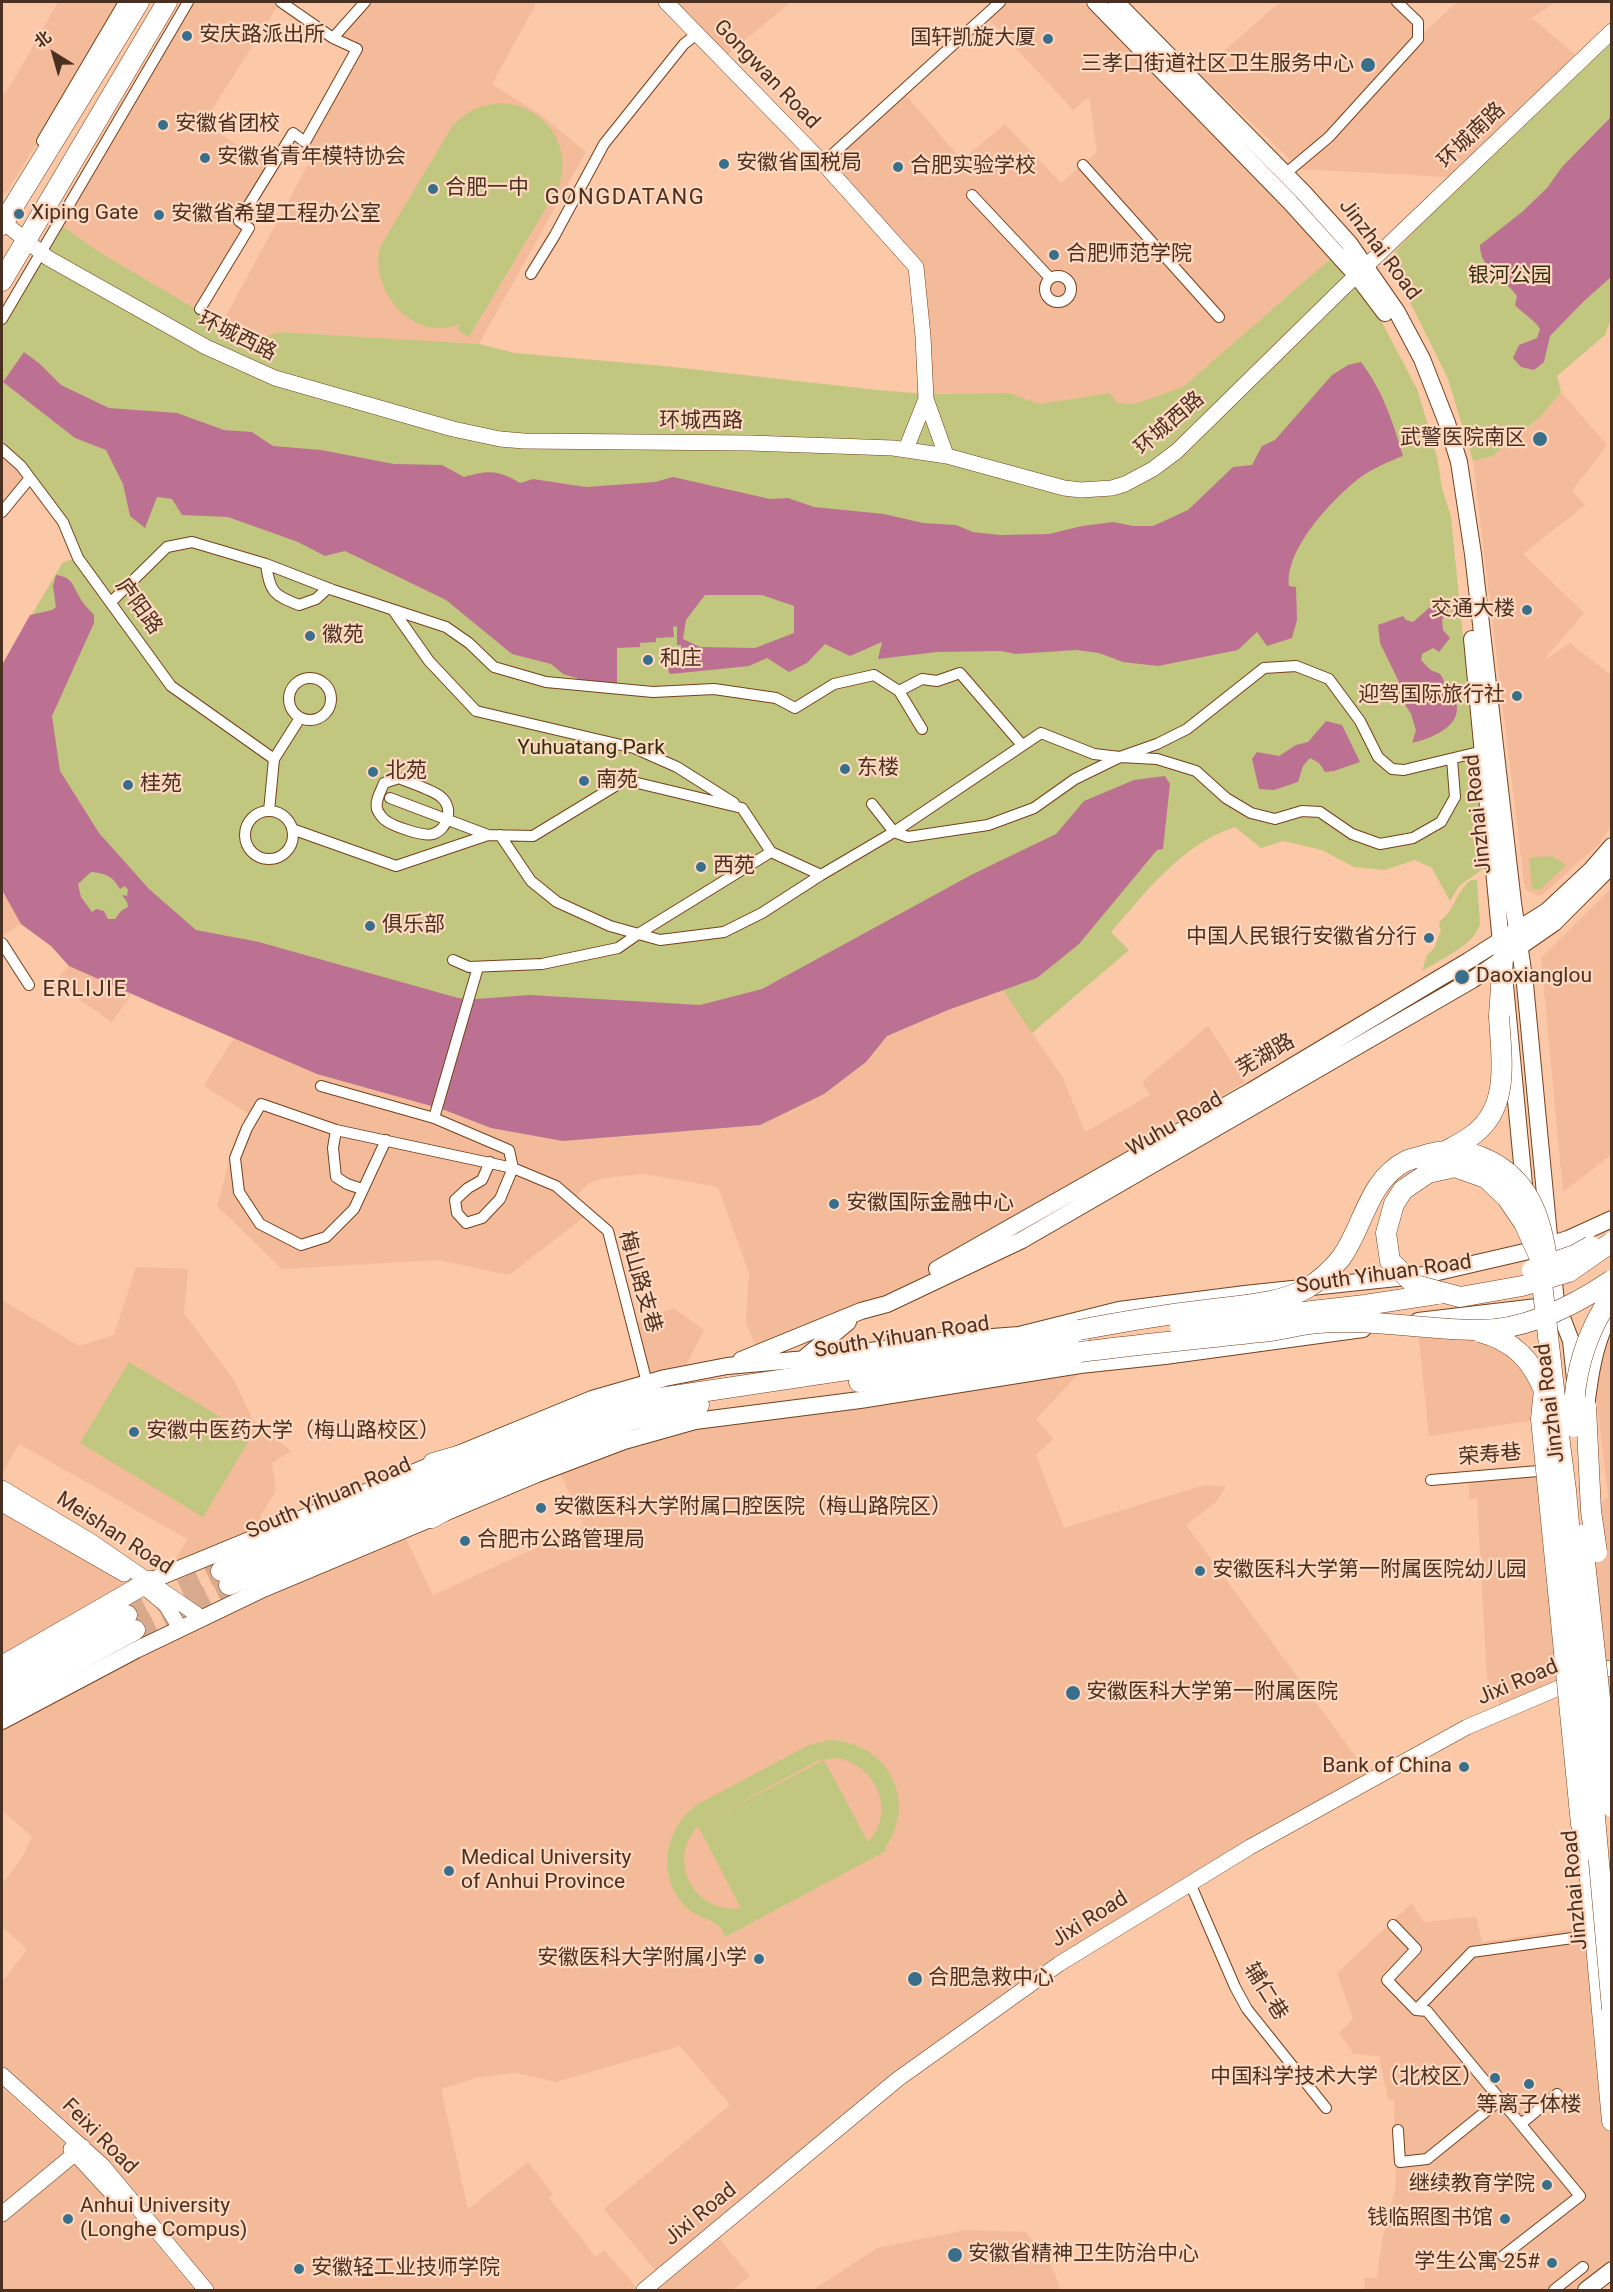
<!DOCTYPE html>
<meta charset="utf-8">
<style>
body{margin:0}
#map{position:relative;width:1613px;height:2292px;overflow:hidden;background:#fbc8a8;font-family:Roboto,"Noto Sans SC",sans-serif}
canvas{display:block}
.frame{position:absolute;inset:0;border:3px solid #493020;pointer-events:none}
.north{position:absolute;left:24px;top:24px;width:60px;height:60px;-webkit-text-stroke:4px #ffd8c0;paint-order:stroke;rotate:323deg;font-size:16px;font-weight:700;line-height:24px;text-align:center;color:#493020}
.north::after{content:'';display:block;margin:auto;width:21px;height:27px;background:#493020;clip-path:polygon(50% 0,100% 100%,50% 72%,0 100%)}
</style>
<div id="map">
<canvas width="1613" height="2292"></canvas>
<div class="frame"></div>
<div class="north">北</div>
</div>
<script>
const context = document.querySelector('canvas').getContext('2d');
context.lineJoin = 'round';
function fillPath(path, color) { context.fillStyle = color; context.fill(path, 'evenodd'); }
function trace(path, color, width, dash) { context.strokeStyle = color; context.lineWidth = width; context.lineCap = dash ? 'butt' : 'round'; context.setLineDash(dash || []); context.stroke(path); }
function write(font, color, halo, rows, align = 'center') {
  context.font = font + ' Roboto,"Noto Sans SC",sans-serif'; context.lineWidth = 4.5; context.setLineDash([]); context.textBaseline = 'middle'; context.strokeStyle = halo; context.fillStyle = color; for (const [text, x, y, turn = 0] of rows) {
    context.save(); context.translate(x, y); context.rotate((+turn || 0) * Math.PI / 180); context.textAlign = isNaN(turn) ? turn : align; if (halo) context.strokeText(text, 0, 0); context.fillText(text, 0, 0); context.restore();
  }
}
const built = new Path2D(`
 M58,2H124L6,193L2,192V97L15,78Z
 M188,2H280L203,124L273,166L239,221L249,228L198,312L99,252L58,223Z
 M365,2H537L492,84L541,115L586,152L479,344L281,332L248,340L221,325L316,150L305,142L357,50L333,38Z
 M666,2H791L722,59Z
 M992,2H1082L1272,196L1330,259L1183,387L1134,404L1118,403L1108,393L1040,404L1009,393L926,394L916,267L823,163L902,91L962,160L1005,124L1061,183L1097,152L1089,97L1073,110L985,15L995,5Z
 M1280,2H1397L1418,22V38L1457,2H1556L1532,18L1578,57L1450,177L1300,169L1199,73Z
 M1561,392L1607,445L1572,491L1585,505L1523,554L1584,613L1543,661L1570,643L1611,675V826L1598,845L1541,896L1525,890L1473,461L1493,456L1540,417Z
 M2,449L30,478L2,512Z
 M1611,888V1155L1563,1192L1541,958Z
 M2,890L21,924L2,936Z
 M69,966L132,994L112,1022L77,998L68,986H50Z
 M1003,990L1063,1078L1085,1132L1150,1095L1142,1082L1208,1026L1245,1082L1171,1125L989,1239L861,1311L758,1353L746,1322L749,1273L718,1187L645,1174L603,1178L589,1183L573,1200L588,1214L509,1275L438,1260L282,1269L217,1206L236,1137L250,1115L204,1086L234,1037L317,1074L442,1109L491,1128L563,1141L635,1136L824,1094L866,1062L887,1036L948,1010Z
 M136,1267L188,1269L184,1313L234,1380L253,1420L291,1451L272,1463L276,1491L260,1516L270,1532L168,1574L187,1539L19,1444L2,1474V1300L79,1346L114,1335Z
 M674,1308L704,1330L681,1375L647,1383L632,1324Z
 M1417,1322L1530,1354L1541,1419L1429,1436Z
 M1611,1326V1739L1588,1512L1608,1497L1595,1386L1601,1344Z
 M1088,1364L1036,1419L1053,1439L1036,1455L1064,1528L1204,1485L1226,1487L1216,1502L1186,1525L1372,1779L1250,1847L898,2079L714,2232L750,2276L733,2290H644L660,2276L604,2209L730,2105L680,2046L556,2082L516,2073L479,2077L441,2089L468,2209L528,2162L553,2194L549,2198L596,2257L604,2250L639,2290H206L103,2166L2,2075V1982L27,1949L2,1927V1884L22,1858L32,1837L2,1810V1721L402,1531L433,1595L584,1526L557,1466L624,1441Z
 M1536,1470L1546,1578L1561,1681L1504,1712L1487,1679L1477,1498L1469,1499L1468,1477Z
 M2,1504L143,1586L2,1666Z
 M1412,1903L1423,1922L1476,1917L1482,1942L1594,1926L1611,2121V2270L1586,2290H1365L1364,2278H1377L1382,2240L1396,2185L1394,2100L1388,2099L1379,2056L1354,2054L1339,2033L1353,2019L1337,1973Z
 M2,2088L75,2153L139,2223L194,2290H2Z
 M966,2230L1026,2232L1050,2262L1061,2290H813L877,2248Z`);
const green = new Path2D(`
 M1611,35V318L1605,335L1557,376L1561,392L1540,417L1493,456L1473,461L1448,379L1414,310L1386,261L1458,185Z
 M503,103C545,107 573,145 559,186L469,337L457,330L460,324C414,344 369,291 380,247L453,125C467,110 483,104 503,103Z
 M58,223L99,252L248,340L281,332L479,344L515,353L664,366L877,390L926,394L1009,393L1040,404L1109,393L1118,403L1134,404L1183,387L1330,259L1375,309L1418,391L1437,457L1442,488L1451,517L1486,867L1459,886L1450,901L1432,868L1415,860L1385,870L1354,867L1322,850L1283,841L1261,848L1235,827C1183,843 1145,893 1111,932L1129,950L1032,1033L1003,990L948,1010L887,1036L866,1062L824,1094L761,1125L563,1141L491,1128L442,1109L317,1074L69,966L51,946L21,924L2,890V665L63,562L77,558L63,522L2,449V319Z
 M1552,856L1566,865L1541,889H1532L1529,858Z
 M1471,880H1477L1480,924C1475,945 1439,960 1422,971L1427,955L1434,949L1441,930L1439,926L1440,921C1456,909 1454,894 1471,880Z
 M129,1362L252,1436L203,1517L80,1443Z
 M830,1740C887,1742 919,1801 885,1848L886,1851L725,1937C724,1934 721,1927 718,1925C709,1918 696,1917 686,1907C656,1877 664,1830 696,1805L809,1745ZM838,1758C876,1766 897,1811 868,1842L824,1760L699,1825L819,1760ZM698,1826L741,1908C694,1915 666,1860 698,1826Z`);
const water = new Path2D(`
 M1611,117V277L1583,302L1550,336L1544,362L1534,370L1521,367L1513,358L1519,345L1537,338L1540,329C1536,321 1522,313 1515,305L1517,296C1505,279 1479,268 1480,245L1522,212L1547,188L1562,167Z
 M24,352L40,364L61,385L109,408L177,413L224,430L252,432L273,446L321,450L394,464L442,465L464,477C489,470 498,470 520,483L533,479L586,487L655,482L673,477L770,499L788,498L814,507L884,514L923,523L956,525L973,532L1000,535L1049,534L1082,526L1113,522L1133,526H1153L1188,510L1233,467L1252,465L1262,446L1275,440L1332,375L1348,365L1361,362C1383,391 1393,422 1403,456C1388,462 1371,469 1358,479C1331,501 1285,549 1289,586L1296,587L1297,620L1292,638L1267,646L1257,632L1238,650L1158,666L1123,662L1099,653L1076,650L1016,654L1001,651L937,652L878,659L882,642L850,656L825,644L807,663L789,672L767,658L749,666L671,674L669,673L668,667H677L678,662L683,661L681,645H677V626L673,627L674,637L656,638V642L640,643V647L617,648V685L596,684L563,674L551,664L512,654L446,600L345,551L325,556L298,542L228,517L182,515L172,499L157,497L145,528L130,516L123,484L106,450L75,438L3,382ZM705,595H762L794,606V633L755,648L700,647L683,639L686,620Z
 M56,575C72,577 72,584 79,596C82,603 89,609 94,615V623L52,716L60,771L99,833L149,889L196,930L259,942L458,998L476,999L530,995L700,1005L762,989L973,874L1056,834L1084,801L1134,780L1165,776L1170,784L1163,849L1157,850L1079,944L1037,978L948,1010L887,1036L866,1062L824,1094L760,1125L563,1141L491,1128L442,1109L317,1074L159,1006L69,966L51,946L21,924L2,890V665L30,615L52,610L56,607L53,586ZM91,872C106,874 112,875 120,889L125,886L128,890L127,896L122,895L127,902L128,907L121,911L115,919H108L104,911L96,909L92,912L81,897L78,884Z
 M1447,606L1448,614L1442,619L1443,630L1450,638L1439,652L1433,648L1422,654L1421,660C1424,663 1428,668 1431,670C1432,671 1439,673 1440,674C1443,677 1444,683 1447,686C1474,719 1441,736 1412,743L1416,730L1411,714L1399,695V682L1380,643L1378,625L1403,616L1406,620L1413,622L1430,607Z
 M1326,721L1342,725L1360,762L1334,771L1325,772L1319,763L1310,758L1303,766L1298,782L1274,790L1259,789L1252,759L1257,752L1279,756L1296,745L1308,742Z`);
const highwayTunnel = new Path2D(`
 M127,1615L221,1571
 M135,1630L229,1585`);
const street = new Path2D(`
 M333,38L365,2
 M42,141L124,2
 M823,163L1000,2
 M1083,165L1219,317
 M1285,174L1329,137L1418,39V22L1397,2
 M972,195L1050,278
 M531,274L555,235L604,144L684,44L697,34
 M1045 289a13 13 0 1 1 26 0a13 13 0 1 1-26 0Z
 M200,309L249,228L239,221L293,133L305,142L357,49L333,38L281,2
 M2,319L188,2
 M2,449L21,466L63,522L78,558L171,686L274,759
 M2,512L30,478
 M266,564C270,592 273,595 299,605L316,599L328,588
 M111,602L167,547L192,542L266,564L333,590L446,627L469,643L494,667L546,682L653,692L714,689L776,698L795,708L834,684L874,675L899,691L922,729
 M393,610L429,661L476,711L634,748L677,767L734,803
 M289 699a21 21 0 1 1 42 0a21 21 0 1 1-42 0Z
 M899,691L922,679L937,681L960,673L1022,745
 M399,778C410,783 433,790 441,797C454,808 448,829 433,834C424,837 392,826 385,820C382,818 378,812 377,809C375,800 381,791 384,783Z
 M390,798L488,835
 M872,804L894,832L908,837L988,825L1034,808L1075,779L1120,757L1157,759L1196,771L1226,798L1251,813L1275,819L1302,811L1320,812L1352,834L1380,844L1413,838L1441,822L1455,797L1452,759
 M269,811L274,759L300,718
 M245 835a24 24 0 1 1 48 0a24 24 0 1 1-48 0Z
 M292,829L396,866L488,835L533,836L625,780L742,808L771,852L821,875L894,832L1041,733L1094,754L1120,757L1157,744L1187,729L1264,668L1296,666L1329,679L1360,721L1378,757L1392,769L1404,770L1483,751
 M500,835L531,881L557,902L610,926L660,940L724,932L762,913L821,875
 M2,943L29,985
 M453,960L469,967L542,964L618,948L638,934L771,852
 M321,1086L434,1118L509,1150L513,1168L500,1199L482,1218L466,1223L457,1213L455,1200L468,1188L482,1180L490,1162
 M434,1118L478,967
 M336,1130L333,1148L336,1177L347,1184L362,1189
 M386,1140L354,1209L326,1237L301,1245L260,1224L239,1192L235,1158L247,1128L261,1104L336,1130L513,1168L556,1186L608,1231L647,1383
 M1431,1480L1550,1470
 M1190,1883L1235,1987L1247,2009L1326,2108
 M1393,1925L1416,1949L1387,1980L1416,2010L1427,2011L1580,2196L1503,2256
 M1416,2010L1472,1952L1594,1935
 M1521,2124L1557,2094
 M1398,2130L1400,2162L1427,2159L1500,2100
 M1554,2290L1583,2267`);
const secondary = new Path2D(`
 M666,2L823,163L916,267L923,336L926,399L946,455
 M2,221L48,258L206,347L275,378L453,429L500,439L524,441L749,443L893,448L947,456L1064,488L1081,490L1112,488L1125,484L1153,469L1177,451L1340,291L1612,31
 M906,449L926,399
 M2,1488L92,1542L202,1618
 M2,1504L124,1574
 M149,1591L166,1605L180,1628
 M2,2075L103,2166L206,2290
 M71,2149L118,2200
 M2,2214L83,2147
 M644,2290L898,2079L1059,1964L1250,1847L1467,1727L1603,1669L1612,1668`);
const primary = new Path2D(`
 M1095,2L1290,202L1357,276L1385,313
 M1116,2L1303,192L1349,243L1397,312L1422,359L1447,423L1459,462L1473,554L1513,903L1525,984L1549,1236
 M1472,639L1525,1195
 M1552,1264L1556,1302L1571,1341L1575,1379
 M937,1269L1251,1091L1468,961L1547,911L1592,869L1612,846
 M1418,1321L1537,1307L1556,1302
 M803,1359L848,1322
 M741,1360L861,1311L887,1304L1022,1240L1472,980L1554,923L1612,865
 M1586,1407C1590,1376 1594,1346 1608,1318
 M150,1581L592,1399L665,1378L727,1366L829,1357L939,1341L1019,1335L1119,1310L1245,1294L1425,1275L1533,1250L1568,1239L1612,1219
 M2,1721L136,1650L263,1589L537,1474L624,1441L695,1421L860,1400L1080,1365L1165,1356L1363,1329
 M1586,2290L1612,2270`);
const highway = new Path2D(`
 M2,225L139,2
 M2,281L167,2
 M1499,1016L1503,958
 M859,1382L1080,1352
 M433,1463L478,1450
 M432,1518L474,1494
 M221,1571L564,1425L620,1404L1000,1347L1079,1339
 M229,1585L544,1454L632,1420L699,1405
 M2,1666L150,1581
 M2,1684L127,1615
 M2,1702L135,1630
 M1586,1835L1612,2121`);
const highwayBridge = new Path2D(`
 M1446,1151C1455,1146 1465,1141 1474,1134C1511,1106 1501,1056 1499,1016
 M1612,1242L1569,1272L1522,1286L1460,1297L1415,1285L1390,1261L1386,1233L1394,1204L1403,1190L1428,1173L1455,1167L1486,1178L1507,1198L1524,1223L1539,1256L1554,1389L1560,1444L1566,1490L1612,2009
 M1532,1270L1575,1255L1591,1246
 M1180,1326L1365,1305L1437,1294
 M1079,1330C1121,1322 1162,1315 1205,1310C1237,1305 1278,1305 1307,1288C1319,1281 1332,1269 1341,1258C1364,1226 1368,1180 1406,1161C1413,1158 1421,1157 1428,1154C1449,1148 1470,1151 1490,1161C1527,1180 1540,1214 1546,1253
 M1480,1332C1514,1341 1532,1360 1545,1393
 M1080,1352C1143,1344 1207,1338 1270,1331C1286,1329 1302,1324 1319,1323C1371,1319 1421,1329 1473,1330C1522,1332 1572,1307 1612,1280
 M1545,1380L1541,1419L1581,1824L1590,1850
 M1586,1407L1591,1511L1597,1552
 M1574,1427C1572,1379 1585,1334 1612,1295
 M1582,1535L1612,1807`);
const markers = [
 [187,36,6,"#396f8b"],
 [1048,39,6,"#396f8b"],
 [1368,65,8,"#396f8b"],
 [163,125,6,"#396f8b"],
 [205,158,6,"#396f8b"],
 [724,164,6,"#396f8b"],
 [898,167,6,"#396f8b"],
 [433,189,6,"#396f8b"],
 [19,214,6,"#396f8b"],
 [159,215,6,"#396f8b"],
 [1054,255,6,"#396f8b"],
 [1540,439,8,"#396f8b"],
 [1527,610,6,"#396f8b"],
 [310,636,6,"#396f8b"],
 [648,660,6,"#396f8b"],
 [1517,696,6,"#396f8b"],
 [845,769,6,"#396f8b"],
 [373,772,6,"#396f8b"],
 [584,781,6,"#396f8b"],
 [128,785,6,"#396f8b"],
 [701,867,6,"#396f8b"],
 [370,926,6,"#396f8b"],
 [1429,938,6,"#396f8b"],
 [1462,977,8,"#396f8b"],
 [834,1204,6,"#396f8b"],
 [134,1432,6,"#396f8b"],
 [541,1508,6,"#396f8b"],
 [465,1541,6,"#396f8b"],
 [1200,1571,6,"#396f8b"],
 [1073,1693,8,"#396f8b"],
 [1464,1767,6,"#396f8b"],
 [449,1871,6,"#396f8b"],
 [759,1959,6,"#396f8b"],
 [915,1979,8,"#396f8b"],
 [1495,2078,6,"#396f8b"],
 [1529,2084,6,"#396f8b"],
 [1547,2185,6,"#396f8b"],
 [68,2219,6,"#396f8b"],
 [1505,2219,6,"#396f8b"],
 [955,2255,8,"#396f8b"],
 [1552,2263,6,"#396f8b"],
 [299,2269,6,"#396f8b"]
];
const poiNames = [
 ["安庆路派出所",199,36],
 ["国轩凯旋大厦",1036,39,"right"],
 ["三孝口街道社区卫生服务中心",1354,65,"right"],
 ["安徽省团校",175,125],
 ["安徽省青年模特协会",217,158],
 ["安徽省国税局",736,164],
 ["合肥实验学校",910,167],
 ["合肥一中",445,189],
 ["Xiping Gate",31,214],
 ["安徽省希望工程办公室",171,215],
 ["合肥师范学院",1066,255],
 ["武警医院南区",1526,439,"right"],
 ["交通大楼",1515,610,"right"],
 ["徽苑",322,636],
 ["和庄",660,660],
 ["迎驾国际旅行社",1505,696,"right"],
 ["东楼",857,769],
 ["北苑",385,772],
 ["南苑",596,781],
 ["桂苑",140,785],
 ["西苑",713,867],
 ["俱乐部",382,926],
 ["中国人民银行安徽省分行",1417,938,"right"],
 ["Daoxianglou",1476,977],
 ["安徽国际金融中心",846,1204],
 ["安徽中医药大学（梅山路校区）",146,1432],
 ["安徽医科大学附属口腔医院（梅山路院区）",553,1508],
 ["合肥市公路管理局",477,1541],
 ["安徽医科大学第一附属医院幼儿园",1212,1571],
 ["安徽医科大学第一附属医院",1086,1693],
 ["Bank of China",1452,1767,"right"],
 ["Medical University",461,1859],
 ["of Anhui Province",461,1883],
 ["安徽医科大学附属小学",747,1959,"right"],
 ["合肥急救中心",928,1979],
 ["中国科学技术大学（北校区）",1483,2078,"right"],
 ["等离子体楼",1529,2106,"center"],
 ["继续教育学院",1535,2185,"right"],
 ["Anhui University",80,2207],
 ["(Longhe Compus)",80,2231],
 ["钱临照图书馆",1493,2219,"right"],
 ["安徽省精神卫生防治中心",968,2255],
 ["学生公寓 25#",1540,2263,"right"],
 ["安徽轻工业技师学院",311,2269]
];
const streetNames = [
 ["Gongwan Road",766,75,46],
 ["环城南路",1472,136,-44],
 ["Jinzhai Road",1379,250,53],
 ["环城西路",237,337,26],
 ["环城西路",701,422],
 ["环城西路",1170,424,-41],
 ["庐阳路",138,607,54],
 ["Jinzhai Road",1479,814,-96],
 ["芜湖路",1266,1056,-30],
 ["Wuhu Road",1175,1125,-30],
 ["South Yihuan Road",1384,1275,-8],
 ["梅山路支巷",639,1282,74],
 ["South Yihuan Road",902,1338,-9],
 ["Jinzhai Road",1551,1403,-97],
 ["荣寿巷",1490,1456,-5],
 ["South Yihuan Road",329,1499,-23],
 ["Meishan Road",114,1534,33],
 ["Jixi Road",1518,1683,-23],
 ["Jinzhai Road",1576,1890,-95],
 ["Jixi Road",1090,1920,-32],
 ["辅仁巷",1265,1992,58],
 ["Feixi Road",99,2137,45],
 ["Jixi Road",701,2215,-39]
];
const parkNames = [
 ["银河公园",1510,277],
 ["Yuhuatang Park",591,749]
];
const neighbourhoodNames = [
 ["GONGDATANG",625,198],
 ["ERLIJIE",85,990]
];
fillPath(built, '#f4bb9a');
fillPath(green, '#c1c77f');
fillPath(water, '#bd7192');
trace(highwayTunnel, '#d7aa8d', 20, [20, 10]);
trace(street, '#76401b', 12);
trace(secondary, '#76401b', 16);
trace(primary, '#76401b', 18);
trace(highway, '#76401b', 21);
trace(street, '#fff', 10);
trace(secondary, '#fff', 15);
trace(primary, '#fff', 16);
trace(highway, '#fff', 20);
trace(highwayBridge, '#76401b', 21, []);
trace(highwayBridge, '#fff', 20);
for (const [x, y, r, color] of markers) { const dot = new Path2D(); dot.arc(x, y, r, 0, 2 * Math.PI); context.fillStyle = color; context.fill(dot); trace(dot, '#ffd8c0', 2); }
write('21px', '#493020', '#ffd8c0', poiNames, 'left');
write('21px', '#493020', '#ffd8c0', streetNames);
write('21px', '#2e300d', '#ffd8c0', parkNames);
context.letterSpacing = '1.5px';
write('22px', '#493020', '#ffd8c0', neighbourhoodNames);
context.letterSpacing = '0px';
</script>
